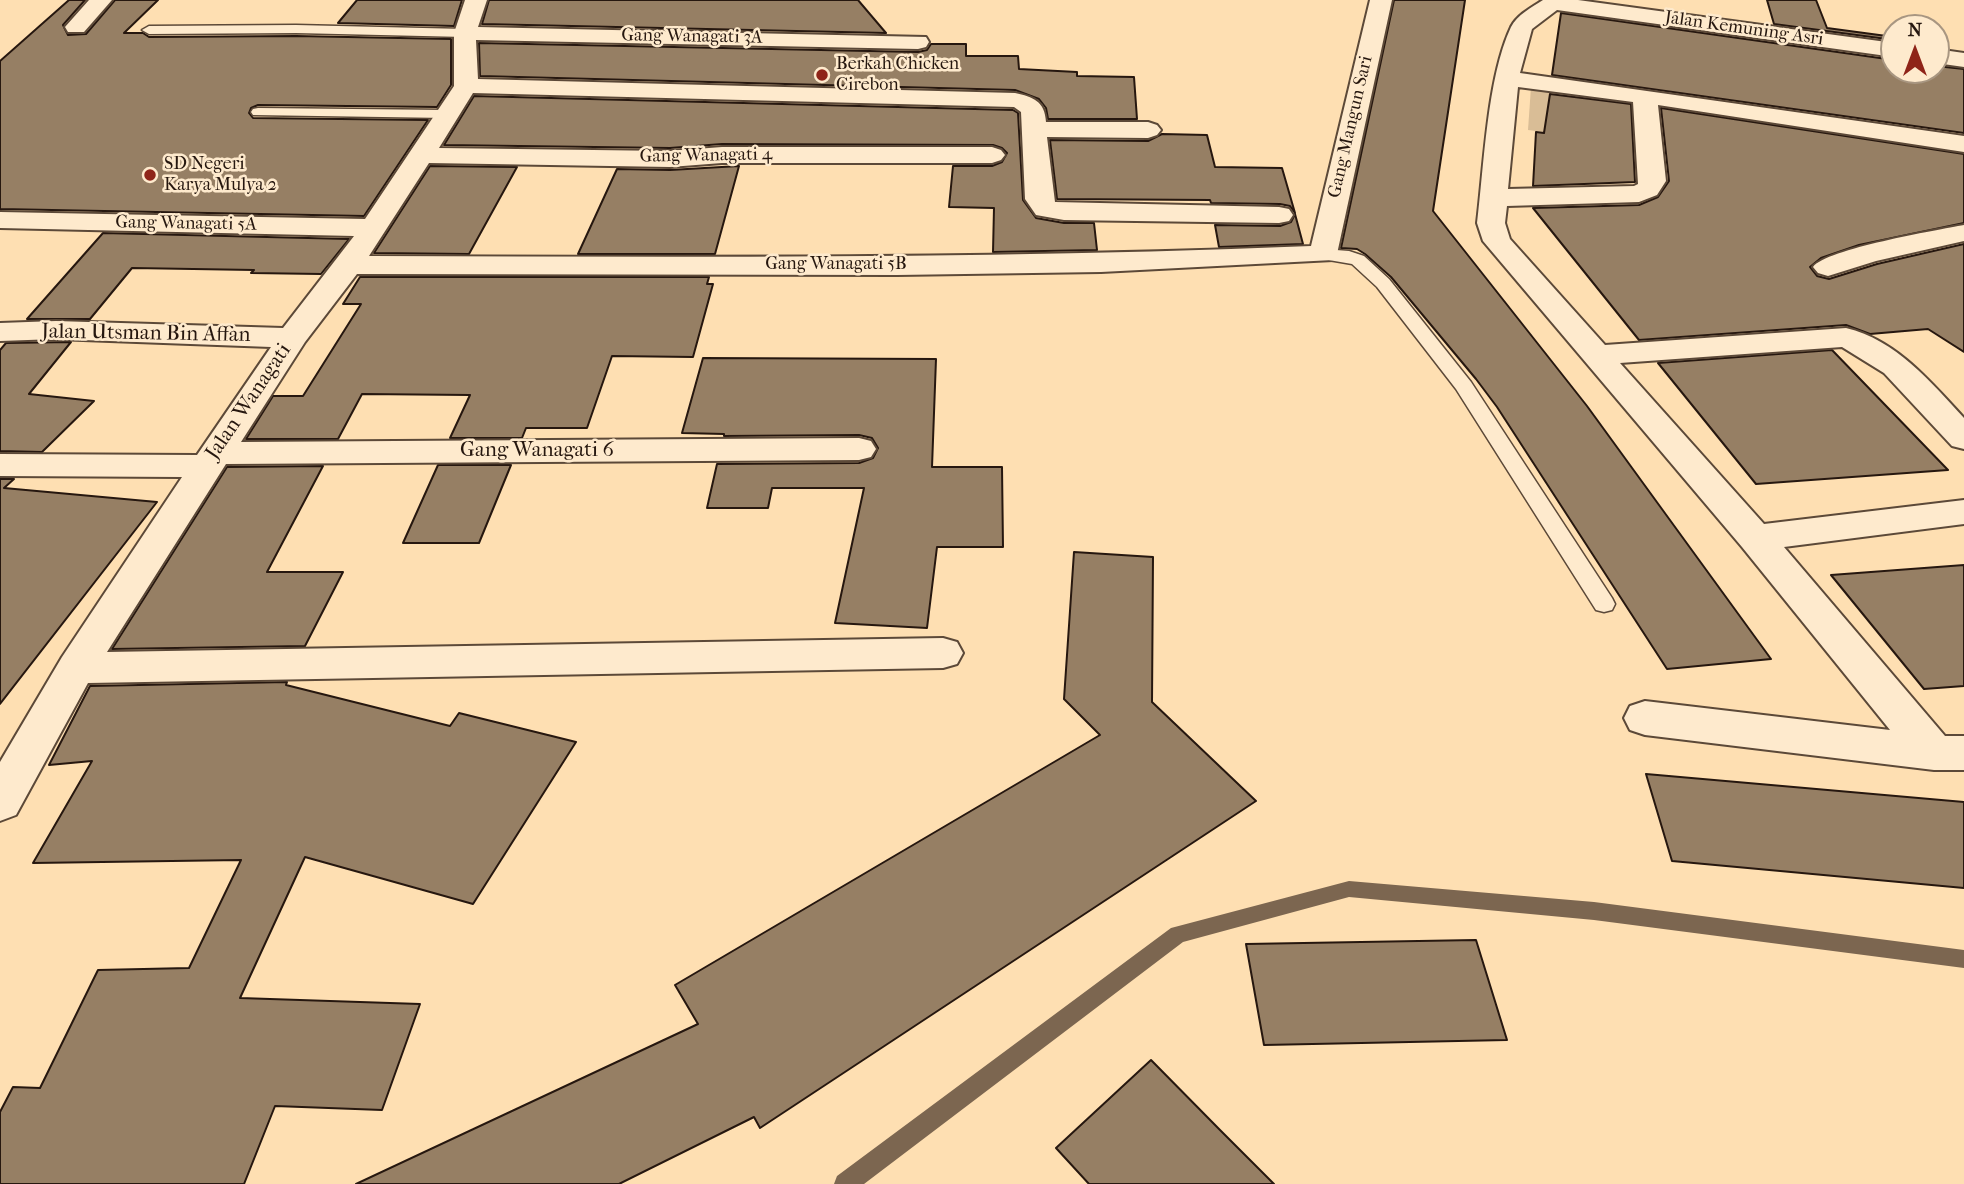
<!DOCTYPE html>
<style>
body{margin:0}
#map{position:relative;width:1964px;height:1184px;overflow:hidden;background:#fedfb2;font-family:"IM FELL French Canon",serif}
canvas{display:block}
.north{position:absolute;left:1880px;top:14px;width:70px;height:70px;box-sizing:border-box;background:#feeacd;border:2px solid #a89681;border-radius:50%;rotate:0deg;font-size:19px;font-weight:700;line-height:28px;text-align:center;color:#26170f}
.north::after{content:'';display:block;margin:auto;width:24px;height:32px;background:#8f2418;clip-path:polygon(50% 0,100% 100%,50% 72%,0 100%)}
</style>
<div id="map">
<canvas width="1964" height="1184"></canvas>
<div class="north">N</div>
</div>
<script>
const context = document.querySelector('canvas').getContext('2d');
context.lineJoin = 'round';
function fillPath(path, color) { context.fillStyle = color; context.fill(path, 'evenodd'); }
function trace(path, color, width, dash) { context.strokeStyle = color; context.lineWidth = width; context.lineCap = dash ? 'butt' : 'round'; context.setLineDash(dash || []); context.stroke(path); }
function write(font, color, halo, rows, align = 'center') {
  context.font = font + ' "IM FELL French Canon",serif'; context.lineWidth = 5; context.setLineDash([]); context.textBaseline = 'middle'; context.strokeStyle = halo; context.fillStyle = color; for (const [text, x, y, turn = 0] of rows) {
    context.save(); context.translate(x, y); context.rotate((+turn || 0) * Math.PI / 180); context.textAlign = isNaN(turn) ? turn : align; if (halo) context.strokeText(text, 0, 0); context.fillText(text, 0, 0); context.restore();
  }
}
const green = new Path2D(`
 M1531,87L1612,98L1613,141L1528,130Z`);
const stream = new Path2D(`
 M1349,881L1594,902L1964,950V968L1594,920L1349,897L1183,942L864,1184H834L837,1176L1171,928Z`);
const building = new Path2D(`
 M69,0H85L63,25L68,35L86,34L115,0H158L124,33H143L149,37L296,36L451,39V85L437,107L258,105L251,108L249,113L253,118L428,120L364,216L0,209V61Z
 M357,0H462L454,26L338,23Z
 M489,0H858L886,33L482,24Z
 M1394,0H1465L1433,211L1587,406L1771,659L1667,669L1497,407L1476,379L1391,277L1365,254L1357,249L1341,248Z
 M1767,0H1816L1827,28L1894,37V40L1774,24Z
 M1561,13L1894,60V70H1936V66L1964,69V133L1552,75Z
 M479,43L918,52L927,50L931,44H966V56H1018L1019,69L1077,72V76L1134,77L1137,119H1048L1046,108L1039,99L1015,90L480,76Z
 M1550,94L1631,104L1635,182L1533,186L1536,132L1544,133Z
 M474,96L1013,110L1018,113L1023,200L1036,218L1064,223H1094L1097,250L993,252L994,208L949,207L953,166H992L1002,162L1007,153L1002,148L993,145L722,144L670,148L444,145Z
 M1661,108L1964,154V223L1859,245L1821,258L1810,267L1817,276L1829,279L1877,264L1964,244V352L1928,329L1870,334L1846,325L1639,340L1533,208L1639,205L1658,197L1669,181Z
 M1162,134L1207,135L1215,167L1282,168L1295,213L1290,206L1280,204L1211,203L1210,200L1057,199L1050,140L1148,141Z
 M430,166L517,167L469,254L374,253Z
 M739,166L715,254H578L617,169L670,170Z
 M1295,214L1303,244L1219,247L1215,225L1280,226L1291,222Z
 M103,233L349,239L321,274L251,273L254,270L132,268L90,319H27Z
 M360,277H709L707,284H713L693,357L612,356L587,428H526L522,438H450L470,395L362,394L338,439H246L273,396H303L361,304H343Z
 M71,342L29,394L94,401L42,452L0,451V350L6,343Z
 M1832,350L1948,470L1756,484L1658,363Z
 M703,358L936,359L932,467H1002L1003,547H937L927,628L835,623L864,488H772L768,508H707L717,464L859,463L873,458L878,448L872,438L859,435L724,436V434L682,433Z
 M438,465H511L479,543H403Z
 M323,466L267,572H343L305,646L112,649L227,467Z
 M0,479H14L4,488L157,502L0,704Z
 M1074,552L1153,557L1152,702L1256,801L760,1128L754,1117L619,1184H356L698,1024L675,985L1100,735L1064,699Z
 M1964,565V686L1924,689L1831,575Z
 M287,682L286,685L450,726L459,713L576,742L473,904L305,857L240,998L420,1004L382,1110L275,1106L244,1184H0V1112L13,1087L40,1088L98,970L189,968L241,860L33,863L92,761L49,765L90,686Z
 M1646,774L1964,802V888L1672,861Z
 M1476,940L1507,1040L1264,1045L1246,944Z
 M1151,1060L1220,1130L1274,1184H1089L1056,1148Z`);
const service = new Path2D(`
 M296,25L465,29L472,33L465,37L296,33L149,34L142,30L149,26Z
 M258,108L447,110L454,114L447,118L253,115L251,112L253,109Z
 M1323,249L1349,251L1364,256L1389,279L1471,382L1612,598L1615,604L1612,610L1604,612L1596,610L1456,389L1377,287L1352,264L1317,258L1315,254L1317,250Z`);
const minor = new Path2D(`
 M89,0H112L84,32H68L65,27Z
 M465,0H487L478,27L926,37L929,42L926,47L918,49L476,40L478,79L1015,93C1033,97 1045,101 1046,122H1148L1157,125L1161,130L1157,135L1148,138L1047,137L1055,202L1279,207L1289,209L1293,215L1289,221L1279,223L1064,220L1036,215L1025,199L1021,112L1014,107L473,93L439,148L670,151L722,147H992L1001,150L1005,155L1001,160L992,163H722L670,167L429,163L369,256C683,257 997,259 1311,246L1370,0H1392L1337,254L1333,260L1101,272L897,275L357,274L305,342L241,442L859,438L871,441L876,449L871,457L859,460L226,464L107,652L943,638L957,642L963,653L957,664L943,668L88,683L16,815L0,821V762L62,657L182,477L0,476V454L197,455L271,347L56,339L0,341V323L56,321L283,328L354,236L0,228V212L365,219L454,86V33Z
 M1543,0H1578L1894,43V57L1557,10L1532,29L1520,73L1964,136V152L1658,105L1666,181L1657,195L1639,202L1507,206L1505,223L1510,239L1605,345L1846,328C1896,340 1930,381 1964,418V449L1952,446L1884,373L1842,347L1620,363L1764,524L1964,500V524L1784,547L1945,736H1964V770H1934L1645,735L1630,730L1624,718L1630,706L1645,701L1890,730L1742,547L1483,241L1477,223C1484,167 1487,78 1511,27C1517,15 1532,7 1543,0ZM1518,87L1633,102L1638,184L1634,186L1508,189Z
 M1936,49L1964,53V67L1936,63Z
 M1964,225V241L1876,261L1828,276L1818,273L1813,267C1826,249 1937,230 1964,225Z`);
const markers = [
 [822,75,7,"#8f2418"],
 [150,175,7,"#8f2418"]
];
const farStreetnames = [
 ["Jalan Kemuning Asri",1744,29,8],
 ["Gang Wanagati 3A",692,37,1],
 ["Gang Mangun Sari",1351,127,-77],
 ["Gang Wanagati 4",706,156,-1],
 ["Gang Wanagati 5A",186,224,1],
 ["Gang Wanagati 5B",836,265]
];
const farPoinames = [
 ["Berkah Chicken",836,65],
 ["Cirebon",836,86],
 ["SD Negeri",164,165],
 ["Karya Mulya 2",164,186]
];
const streetNames = [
 ["Jalan Utsman Bin Affan",146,334,1],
 ["Jalan Wanagati",249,402,-56],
 ["Gang Wanagati 6",537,451]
];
fillPath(green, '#d9bd96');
fillPath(stream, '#7c6650');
fillPath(building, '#967f64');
trace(building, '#26170f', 2);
trace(service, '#5c4938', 3);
trace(minor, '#5c4938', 4);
fillPath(service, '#feeacd');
fillPath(minor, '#feeacd');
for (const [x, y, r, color] of markers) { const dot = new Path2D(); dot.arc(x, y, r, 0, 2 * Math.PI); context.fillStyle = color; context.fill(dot); trace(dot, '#feeacd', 2.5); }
write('18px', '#26170f', '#feeacd', farStreetnames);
write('18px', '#26170f', '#feeacd', farPoinames, 'left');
write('21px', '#26170f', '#feeacd', streetNames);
</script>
